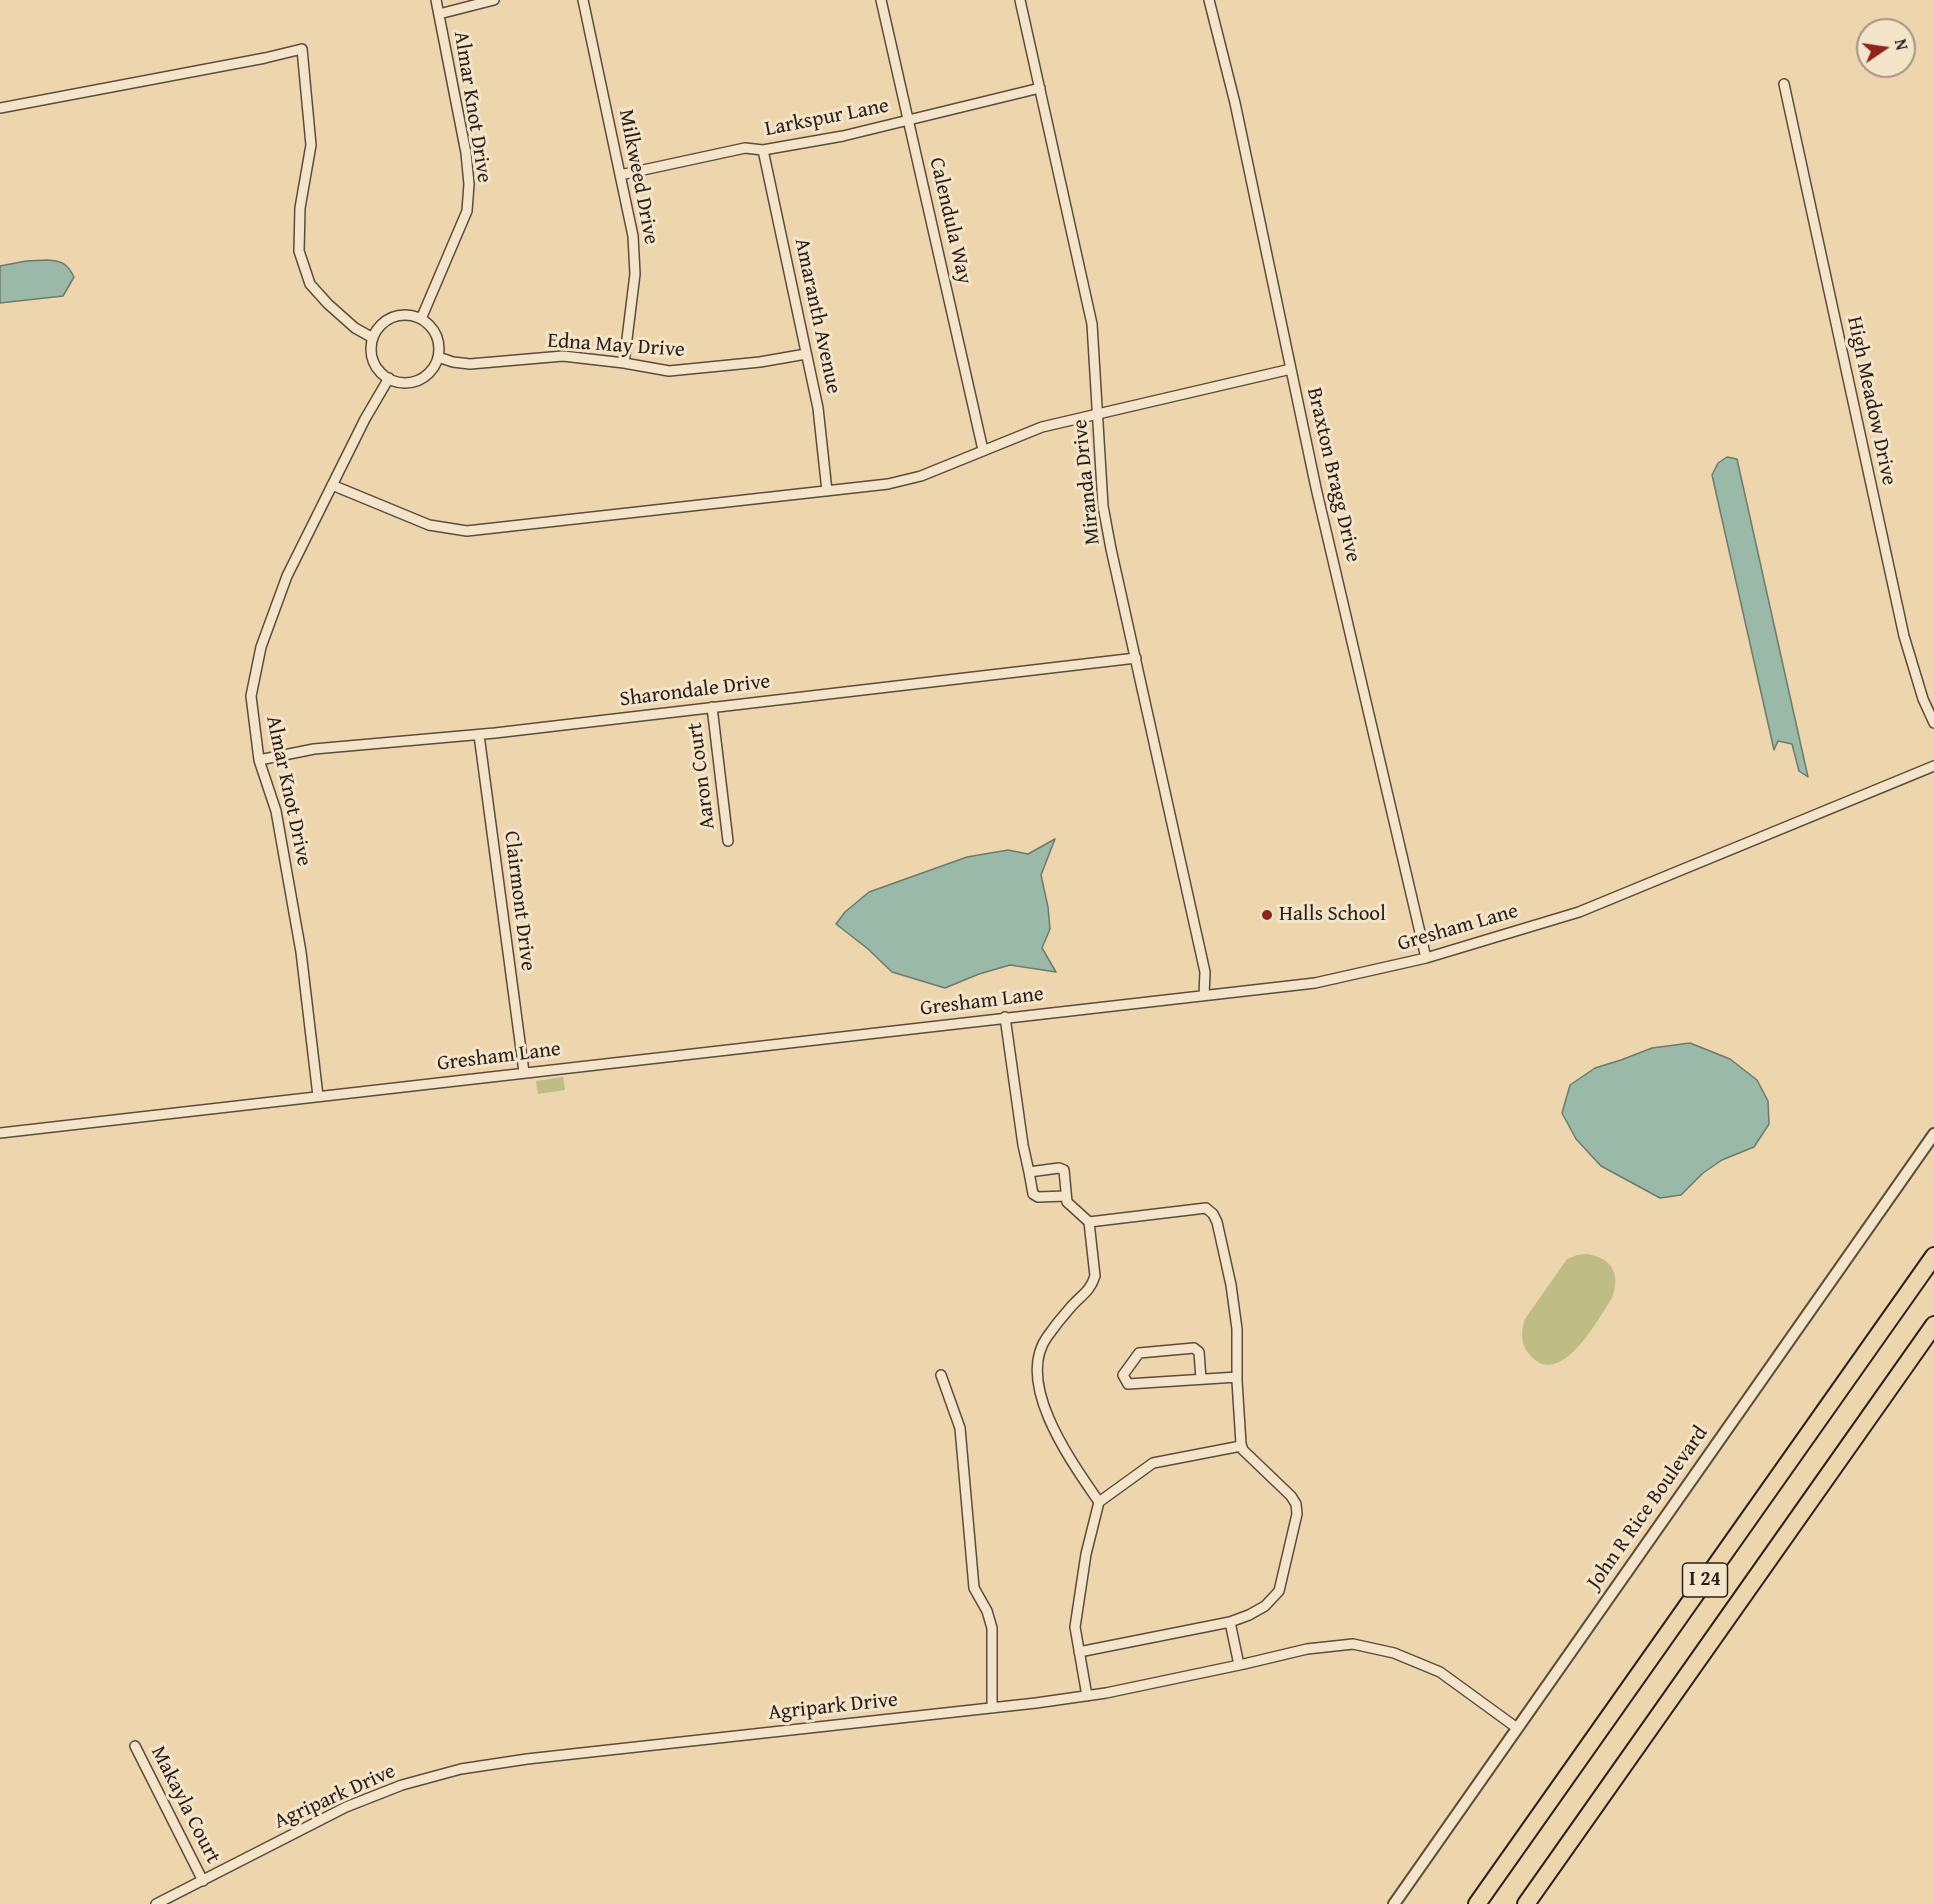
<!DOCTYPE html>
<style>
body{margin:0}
#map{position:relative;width:1934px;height:1904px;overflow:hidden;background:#edd6ad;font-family:"Gentium Book Plus",serif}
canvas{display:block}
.north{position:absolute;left:1856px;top:18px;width:60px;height:60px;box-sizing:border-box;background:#f3e4ca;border:2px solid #a39583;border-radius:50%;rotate:77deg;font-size:16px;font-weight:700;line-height:24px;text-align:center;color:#2a1e19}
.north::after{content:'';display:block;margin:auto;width:21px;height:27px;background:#8f2418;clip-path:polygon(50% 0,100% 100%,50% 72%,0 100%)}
</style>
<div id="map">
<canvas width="1934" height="1904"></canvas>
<div class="north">N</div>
</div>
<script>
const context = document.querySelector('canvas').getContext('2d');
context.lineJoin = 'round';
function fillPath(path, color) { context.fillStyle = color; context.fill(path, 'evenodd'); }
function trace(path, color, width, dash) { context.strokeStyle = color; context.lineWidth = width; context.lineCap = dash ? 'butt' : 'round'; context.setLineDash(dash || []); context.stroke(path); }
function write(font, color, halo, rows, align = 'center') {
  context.font = font + ' "Gentium Book Plus",serif'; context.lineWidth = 6; context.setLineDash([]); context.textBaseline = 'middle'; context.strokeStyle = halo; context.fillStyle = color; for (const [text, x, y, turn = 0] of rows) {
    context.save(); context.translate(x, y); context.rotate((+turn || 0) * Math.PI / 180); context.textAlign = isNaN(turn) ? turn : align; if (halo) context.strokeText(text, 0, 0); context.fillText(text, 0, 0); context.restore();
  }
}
const green = new Path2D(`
 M563,1077L565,1090L538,1094L536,1081Z
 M1587,1254C1612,1258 1621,1274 1612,1298C1598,1319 1560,1392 1529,1354C1520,1343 1521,1331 1525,1319L1567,1259L1577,1255Z`);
const water = new Path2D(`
 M47,260C62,261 67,263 74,277L63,296L0,303V266L26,261Z
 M1727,457L1737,459L1808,777L1799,771L1792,744L1778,741L1774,750L1712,475L1718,463Z
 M1055,839L1041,875L1048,907L1050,929L1042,948L1056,972L1010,965L979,974L945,988L892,972L868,949L836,924L845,912L869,892L967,857L1008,850L1028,854Z
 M1690,1043L1730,1059L1757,1080L1768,1101L1769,1124L1754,1147L1722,1160L1703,1173L1681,1195L1660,1198L1601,1166L1576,1139L1562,1113L1570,1085L1595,1068L1621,1060L1652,1048Z`);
const minor = new Path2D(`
 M583,0L633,236L635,274L624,363
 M881,0L983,450
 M1020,0L1092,324L1103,506L1111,549L1205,972L1204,995
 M1209,0L1235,103L1316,488L1426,958
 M439,14L494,0
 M1784,84L1904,636L1923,699L1934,723
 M0,108L265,58L302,49L311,145L300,208L299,251L310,284L328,304L355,328L373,338
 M763,150L818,408L827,491
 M620,175L745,148L763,150L843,136L1040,88
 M371 349a34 34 0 1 1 68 0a34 34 0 1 1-68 0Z
 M421,319L467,211L469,184L466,153L436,0
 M438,357L453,362L470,364L563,356L624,363L669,371L760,362L806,354
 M332,485L429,525L467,531L888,484L921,476L1042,427L1291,369
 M712,707L728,841
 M479,735L524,1072
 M259,760L314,749L495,733L1136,658
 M1005,1017L1023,1145L1029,1172L1059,1168L1064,1170L1067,1202L1089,1222L1206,1208L1213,1214L1217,1222L1231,1285L1237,1329V1381L1241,1444L1243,1450L1291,1496L1296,1504L1297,1514L1279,1591L1265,1606L1249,1615L1230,1622L1239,1665
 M318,1096L301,952L276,811L259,760L251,696L261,647L287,576L365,419L389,378
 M0,1133L1315,983L1426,958L1579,912L1934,766
 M1029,1172L1033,1194L1038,1197L1066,1196
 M941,1375L960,1428L974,1588L987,1611L992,1628V1708
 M1201,1379L1199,1352L1194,1348L1139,1353L1123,1375L1128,1384L1237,1377
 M1099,1502L1153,1463L1241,1446
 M1079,1652L1230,1622
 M1087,1696L1075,1627L1086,1554L1099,1502C1073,1464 1014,1384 1047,1337C1054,1327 1062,1317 1070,1308C1080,1296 1090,1292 1095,1276L1089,1222
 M135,1746L203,1881
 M156,1904L346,1807L402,1785L461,1769L527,1759L1036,1703L1106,1693L1244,1664L1307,1649L1353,1644L1394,1653L1440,1672L1517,1728`);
const tertiary = new Path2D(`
 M1394,1904L1934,1134`);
const motorway = new Path2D(`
 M1477,1904L1934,1256
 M1526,1904L1934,1325`);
const markers = [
 [1267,915,6,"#8f2418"]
];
const shields = [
 [1705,1580,45]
];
const shieldNames = [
 ["I 24",1705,1580]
];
const streetNames = [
 ["Almar Knot Drive",472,107,81],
 ["Larkspur Lane",827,118,-11],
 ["Milkweed Drive",638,177,79],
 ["Calendula Way",950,221,77],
 ["Amaranth Avenue",817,316,78],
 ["Edna May Drive",616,346,4],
 ["High Meadow Drive",1871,401,78],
 ["Braxton Bragg Drive",1333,475,77],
 ["Miranda Drive",1087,482,-96],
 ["Sharondale Drive",695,691,-7],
 ["Aaron Court",702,776,-97],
 ["Almar Knot Drive",288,791,78],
 ["Clairmont Drive",519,901,83],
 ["Gresham Lane",1458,928,-16],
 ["Gresham Lane",982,1002,-7],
 ["Gresham Lane",499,1057,-7],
 ["John R Rice Boulevard",1648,1508,-55],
 ["Agripark Drive",833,1707,-6],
 ["Agripark Drive",335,1797,-24],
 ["Makayla Court",185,1805,63]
];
const poiNames = [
 ["Halls School",1279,915]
];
fillPath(green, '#bfbc85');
fillPath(water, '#9ab9a8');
trace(water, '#6d7b6f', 1.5);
trace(minor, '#5b4c3e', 12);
trace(tertiary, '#5b4c3e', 14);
trace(motorway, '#2a1e19', 20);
trace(minor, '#f3e4ca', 9);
trace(tertiary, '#f3e4ca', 10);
trace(motorway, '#edd6ad', 16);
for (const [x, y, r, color] of markers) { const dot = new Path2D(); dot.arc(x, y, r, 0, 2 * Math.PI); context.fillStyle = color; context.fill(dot); trace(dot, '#f3e4ca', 2); }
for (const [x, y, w] of shields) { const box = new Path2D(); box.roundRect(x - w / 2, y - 17, w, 34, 4.5); context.fillStyle = '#f3e4ca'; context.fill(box); trace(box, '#2a1e19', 1.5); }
write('bold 20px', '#2a1e19', null, shieldNames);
write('21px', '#2a1e19', '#f3e4ca', streetNames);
write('21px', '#2a1e19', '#f3e4ca', poiNames, 'left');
</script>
